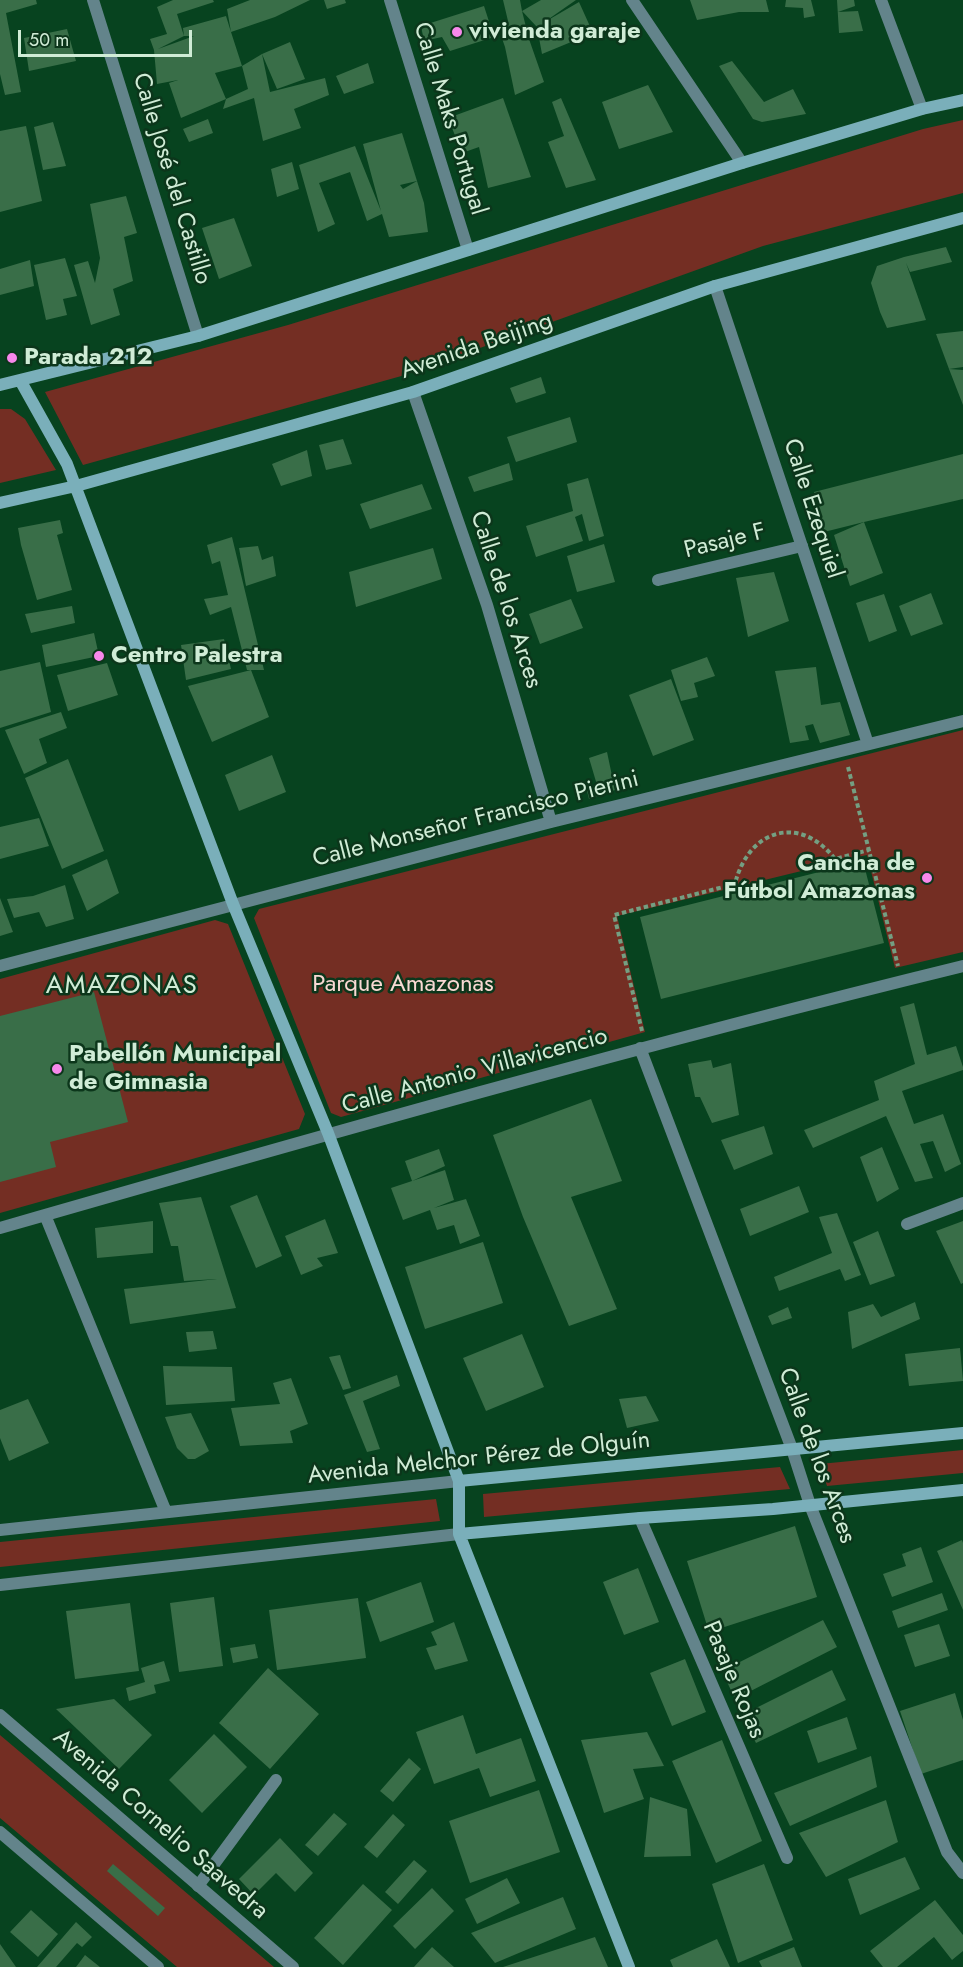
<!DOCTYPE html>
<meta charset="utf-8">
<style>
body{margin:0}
#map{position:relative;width:963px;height:1967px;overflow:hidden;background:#07431f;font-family:Jost,sans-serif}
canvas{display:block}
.scale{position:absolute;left:18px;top:30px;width:174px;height:27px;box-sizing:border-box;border:3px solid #d0ecd6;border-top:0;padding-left:8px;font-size:18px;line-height:21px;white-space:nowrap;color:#d0ecd6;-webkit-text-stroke:4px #0c361b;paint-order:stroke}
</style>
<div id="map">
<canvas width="963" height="1967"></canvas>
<div class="scale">50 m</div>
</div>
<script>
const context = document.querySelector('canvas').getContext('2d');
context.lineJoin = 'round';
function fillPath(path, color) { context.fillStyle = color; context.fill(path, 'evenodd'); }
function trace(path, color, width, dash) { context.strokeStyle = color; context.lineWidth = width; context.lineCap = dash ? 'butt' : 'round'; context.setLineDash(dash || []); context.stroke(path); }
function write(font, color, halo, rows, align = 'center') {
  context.font = font + ' Jost,sans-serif'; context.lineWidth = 5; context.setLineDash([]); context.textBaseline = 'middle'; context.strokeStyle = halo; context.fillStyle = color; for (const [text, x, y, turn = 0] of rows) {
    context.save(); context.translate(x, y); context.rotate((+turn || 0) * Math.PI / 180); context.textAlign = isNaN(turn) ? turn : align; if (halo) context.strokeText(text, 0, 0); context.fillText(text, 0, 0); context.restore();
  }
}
const green = new Path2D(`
 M963,120V193L763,246L405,375L83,465L45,392L288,325L923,129Z
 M0,409H11L25,419L56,470L0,483Z
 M963,730V952L895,968L867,855L617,916L645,1032L341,1117L331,1113L254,918L259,909Z
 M215,920L228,924L305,1114L299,1129L0,1213V979Z
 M963,1450V1473L827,1486L820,1464Z
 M780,1467L790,1489L484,1517L483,1494Z
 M436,1499L440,1521L0,1567V1542Z
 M0,1735L274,1967H177L0,1818Z`);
const building = new Path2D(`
 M0,0H36L37,4L6,13L21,92L5,95L0,74Z
 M173,0H213L214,2L177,14L184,36L158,49L194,36H184L183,28L226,16L231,32L227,9L250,0H310L275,17L231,32L242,66L262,54L270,92L325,78L329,95L294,109L301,128L263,141L254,98L223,109L226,99L181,118L169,83L178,80L157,84L154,50L150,39L167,34L157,7ZM242,66L248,89L226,99L215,73Z
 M324,0H345L346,3L327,9Z
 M503,0H520L522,11L541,0H576L543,23L579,2L593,33L542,54L537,27L522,11L529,39L544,82L515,95L505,47L498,27L508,21Z
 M690,0H766L769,12H739L697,20Z
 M786,0H811L815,16L804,18L803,8L785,7Z
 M837,0H854L855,6L838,12L858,11L863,31L839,33Z
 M484,6L494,37L450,51L442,37L424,41L421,26Z
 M67,29L76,61L29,71L24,38Z
 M290,42L305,79L277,89L262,54Z
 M732,61L764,102L793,89L806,114L762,122L753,119L719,66Z
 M368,63L374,83L344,94L336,76Z
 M648,85L673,132L619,149L602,102Z
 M503,98L531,177L488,188L479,147L462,153L448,118Z
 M561,98L596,180L566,188L548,142L564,136L552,102Z
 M208,119L213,133L189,142L183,129Z
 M53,122L66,166L43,170L34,127Z
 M26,126L42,201L0,212V131Z
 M402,133L417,181L400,185L403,189L417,181L424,203L428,232L389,237L382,214L367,221L350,172L319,183L335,224L318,232L299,165L355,146L381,211L363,144Z
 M292,162L299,189L277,197L271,169Z
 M126,196L137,233L124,237L133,281L113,289L120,315L91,325L74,265L88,261L95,283L100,258L90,204Z
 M234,218L252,266L219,279L202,228Z
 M946,247L952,262L910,272L906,263L926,320L887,328L880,312L871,283L877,266L904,257Z
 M65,258L77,296L63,299L67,315L46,320L34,265Z
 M30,260L34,286L0,295V269Z
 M963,331V367L949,369L936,334Z
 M949,369L963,370V405Z
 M541,377L546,393L516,403L510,388Z
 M570,417L577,442L516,462L507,437Z
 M343,439L352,464L326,470L319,445Z
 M307,450L312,476L281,486L272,464Z
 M963,454V499L864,522L883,573L850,586L834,535L864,522L824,532L814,492Z
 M509,463L513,480L474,492L468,477Z
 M588,478L604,536L589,541L582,514L575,517L583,541L536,557L526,526L573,511L567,484Z
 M422,484L432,509L370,529L360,504Z
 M60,520L63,533L57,535L72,590L37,600L21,545L18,528Z
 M232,537L264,670H251L269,717L212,742L188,686L251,670H247L231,607L210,615L204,599L228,595L220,561L212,564L207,545Z
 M604,544L615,582L577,592L567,556Z
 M258,546L262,560L273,556L276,576L246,586L239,548Z
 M433,548L442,579L356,607L349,572Z
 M774,572L789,621L748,637L736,578Z
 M931,593L943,624L911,636L899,606Z
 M884,594L897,631L869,642L856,603Z
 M571,599L583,628L540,644L529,614Z
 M72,606L75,623L31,633L25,614Z
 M94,633L99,656L46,667L42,645Z
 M224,639L231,669L186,680L181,645Z
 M707,657L715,676L694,683L698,697L681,701L671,670Z
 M40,662L51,712L0,728V671Z
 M107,663L118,695L68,711L57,675Z
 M816,667L821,705L840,702L850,735L820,743L813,724L805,726L809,740L790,743L775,671Z
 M671,679L694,740L653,756L629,695Z
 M61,712L67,728L39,739L47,763L24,774L5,730Z
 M607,752L615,790L589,799L586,787L597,785L589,758Z
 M272,755L286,792L239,811L225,775Z
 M68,759L104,851L62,869L25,778Z
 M39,818L49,846L0,859V827Z
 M107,859L119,893L87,911L72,875Z
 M863,861L884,943L661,999L640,917Z
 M65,885L74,919L46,927L39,912L14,918L7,899L33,896Z
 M0,898L13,932L0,936Z
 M94,992L128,1122L50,1142L56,1167L0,1182V1016Z
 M914,1003L927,1055L956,1046L963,1067V1070L902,1091L914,1124L943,1114L961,1164L945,1172L933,1141L920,1144L933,1178L915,1182L886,1116L813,1148L804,1130L879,1100L874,1081L915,1064L900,1007Z
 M711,1060L713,1068L731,1063L739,1115L712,1123L700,1097H695L688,1064Z
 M591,1099L622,1181L571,1197L617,1309L569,1326L523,1217L493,1135Z
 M764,1126L773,1154L734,1170L721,1140Z
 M882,1147L899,1189L877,1202L860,1157Z
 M439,1149L445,1166L412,1181L405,1161Z
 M445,1170L454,1200L434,1208L466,1199L480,1236L460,1244L454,1225L437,1230L430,1210L403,1220L391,1188Z
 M799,1186L809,1212L750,1236L740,1209Z
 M257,1195L282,1256L256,1268L230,1206Z
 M201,1197L236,1308L130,1324L124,1289L217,1279L184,1281L178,1246H171L159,1203Z
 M837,1213L861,1275L845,1281L840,1269L779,1291L774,1277L832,1253L819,1217Z
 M325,1219L338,1253L317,1258L323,1266L301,1275L285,1236Z
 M153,1221V1253L97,1258L95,1228Z
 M963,1221V1283L961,1284L936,1231Z
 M878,1231L895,1276L870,1285L853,1242Z
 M483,1242L503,1303L425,1329L405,1267Z
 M915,1302L920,1319L852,1349L848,1312L873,1304L881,1317Z
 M788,1307L792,1318L772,1325L768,1316Z
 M213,1331L217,1349L189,1352L186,1332Z
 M522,1334L544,1387L486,1411L463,1358Z
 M960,1348L963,1381L909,1386L905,1354Z
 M340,1355L351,1388L343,1390L329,1357Z
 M163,1366L232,1367L235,1401L166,1405Z
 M397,1375L400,1386L363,1401L380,1449L367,1452L344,1395Z
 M291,1378L308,1424L290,1431L293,1443L240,1446L231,1408L280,1404L273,1383Z
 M646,1396L659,1421L627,1428L619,1399Z
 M28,1399L49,1443L9,1461L0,1438V1410Z
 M191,1413L209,1451L195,1459H188L177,1448L165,1417Z
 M795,1526L817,1597L709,1632L687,1561Z
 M962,1540L963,1543V1610L937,1551Z
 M921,1547L933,1582L892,1597L883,1574L906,1566L902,1554Z
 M638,1568L659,1622L624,1635L603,1582Z
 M421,1582L434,1622L380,1642L366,1602Z
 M942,1593L948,1610L898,1628L892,1611Z
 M214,1597L223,1666L179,1672L170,1603Z
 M358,1598L366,1658L277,1670L269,1610Z
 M130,1603L139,1671L75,1679L66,1611Z
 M823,1620L837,1647L735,1699L722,1671Z
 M454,1622L468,1661L435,1670L426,1648L437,1645L431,1632Z
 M939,1624L950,1656L915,1667L904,1635Z
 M255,1644L258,1658L233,1663L230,1648Z
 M685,1659L706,1712L672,1726L650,1673Z
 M164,1661L170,1681L154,1685L156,1693L129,1701L126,1688L145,1682L141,1668Z
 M268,1668L319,1714L270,1769L219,1723Z
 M832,1670L846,1700L756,1743L742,1715Z
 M955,1693L963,1720V1760L921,1774L900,1711Z
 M114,1699L152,1735L119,1769L56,1709Z
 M463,1715L476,1754L521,1738L536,1781L490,1797L479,1768L434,1784L416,1732Z
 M847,1717L857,1749L818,1763L807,1731Z
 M647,1732L664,1766L633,1769L644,1799L604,1813L581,1740Z
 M214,1734L247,1767L202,1813L169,1780Z
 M722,1740L762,1841L716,1863L672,1761Z
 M871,1756L877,1787L790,1826L774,1793Z
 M409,1758L421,1769L393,1802L380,1791Z
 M539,1790L560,1852L470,1883L449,1821Z
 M650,1797L687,1809L691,1856L644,1857Z
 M886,1800L898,1842L826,1877L799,1833Z
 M334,1813L347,1824L318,1856L305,1845Z
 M393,1814L405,1825L377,1858L364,1847Z
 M280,1838L313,1873L295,1892L276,1873L254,1895L239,1879Z
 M905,1857L920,1889L860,1915L848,1879Z
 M414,1860L427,1871L398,1904L385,1892Z
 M113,1864L165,1908L158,1916L107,1871Z
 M764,1864L793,1940L738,1963L712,1884Z
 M507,1878L520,1903L477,1924L465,1899Z
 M363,1884L392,1910L343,1965L314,1938Z
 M432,1888L454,1911L415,1949L393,1926Z
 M563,1897L576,1929L495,1963L471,1933Z
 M935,1900L963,1935V1951L952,1960L934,1937L897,1967H883L870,1951Z
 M31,1910L58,1934L38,1957L10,1932Z
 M76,1922L92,1937L82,1947L77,1943L56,1967H37Z
 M595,1937L608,1967H503Z
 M717,1939L730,1967H673L670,1960Z
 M0,1944L16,1967H0Z
 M432,1947L454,1967H414Z
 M794,1947L802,1967H762L759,1961Z
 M85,1955L100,1967H76Z`);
const path = new Path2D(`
 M848,767L898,966
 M642,1031L614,915L735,884C748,830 799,813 835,859L869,850`);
const lane = new Path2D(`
 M658,580L802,546
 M198,1886L276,1780`);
const street = new Path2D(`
 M93,0L198,336
 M390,0L468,250
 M632,0L742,163
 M881,0L922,109
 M715,286L868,744
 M413,392L487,605L551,822
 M0,966L551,822L963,721
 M640,1048L792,1449L810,1505L947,1852L963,1873
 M45,1215L166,1512
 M907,1224L963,1203
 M0,1228C320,1136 640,1045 963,966
 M640,1518L787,1858
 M0,1530L459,1481
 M0,1585L459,1534
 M0,1715L293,1967
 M0,1832L158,1967`);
const secondary = new Path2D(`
 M20,380L67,464L233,904L328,1133L459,1481V1534L629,1967
 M0,385L198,336L742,163L922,109L963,100
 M0,503L76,486L413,392L715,286L963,218
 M459,1481L963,1433
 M459,1534L640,1518L773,1509L963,1490`);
const markers = [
 [457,32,6,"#f788eb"],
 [12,358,6,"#f788eb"],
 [99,656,6,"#f788eb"],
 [927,878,6,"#f788eb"],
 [57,1069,6,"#f788eb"]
];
const poiNames = [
 ["vivienda garaje",469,32],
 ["Parada 212",24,358],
 ["Centro Palestra",111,656],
 ["Cancha de",915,864,"right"],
 ["Fútbol Amazonas",915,892,"right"],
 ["Pabellón Municipal",69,1055],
 ["de Gimnasia",69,1083]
];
const streetNames = [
 ["Calle Maks Portugal",449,119,73],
 ["Calle José del Castillo",171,179,73],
 ["Avenida Beijing",477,347,-19],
 ["Calle Ezequiel",812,509,72],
 ["Pasaje F",725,542,-14],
 ["Calle de los Arces",505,600,72],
 ["Calle Monseñor Francisco Pierini",476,820,-14],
 ["Calle Antonio Villavicencio",475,1072,-15],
 ["Calle de los Arces",816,1456,70],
 ["Avenida Melchor Pérez de Olguín",479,1459,-6],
 ["Pasaje Rojas",733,1680,67],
 ["Avenida Cornelio Saavedra",160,1825,41]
];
const parkNames = [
 ["Parque Amazonas",403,985]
];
const neighbourhoodNames = [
 ["AMAZONAS",122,987]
];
fillPath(green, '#742e23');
fillPath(building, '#396e48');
trace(path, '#749f82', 4, [4.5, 3]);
trace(lane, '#63848b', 12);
trace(street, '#63848b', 12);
trace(secondary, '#7aafba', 12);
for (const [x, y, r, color] of markers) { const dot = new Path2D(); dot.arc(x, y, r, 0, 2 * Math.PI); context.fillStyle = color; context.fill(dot); trace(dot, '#0c361b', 2); }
write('bold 24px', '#d0ecd6', '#0c361b', poiNames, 'left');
write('24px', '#d0ecd6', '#0c361b', streetNames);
write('24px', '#f9d9d3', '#0c361b', parkNames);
context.letterSpacing = '1.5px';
write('26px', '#d0ecd6', '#0c361b', neighbourhoodNames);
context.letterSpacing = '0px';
</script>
